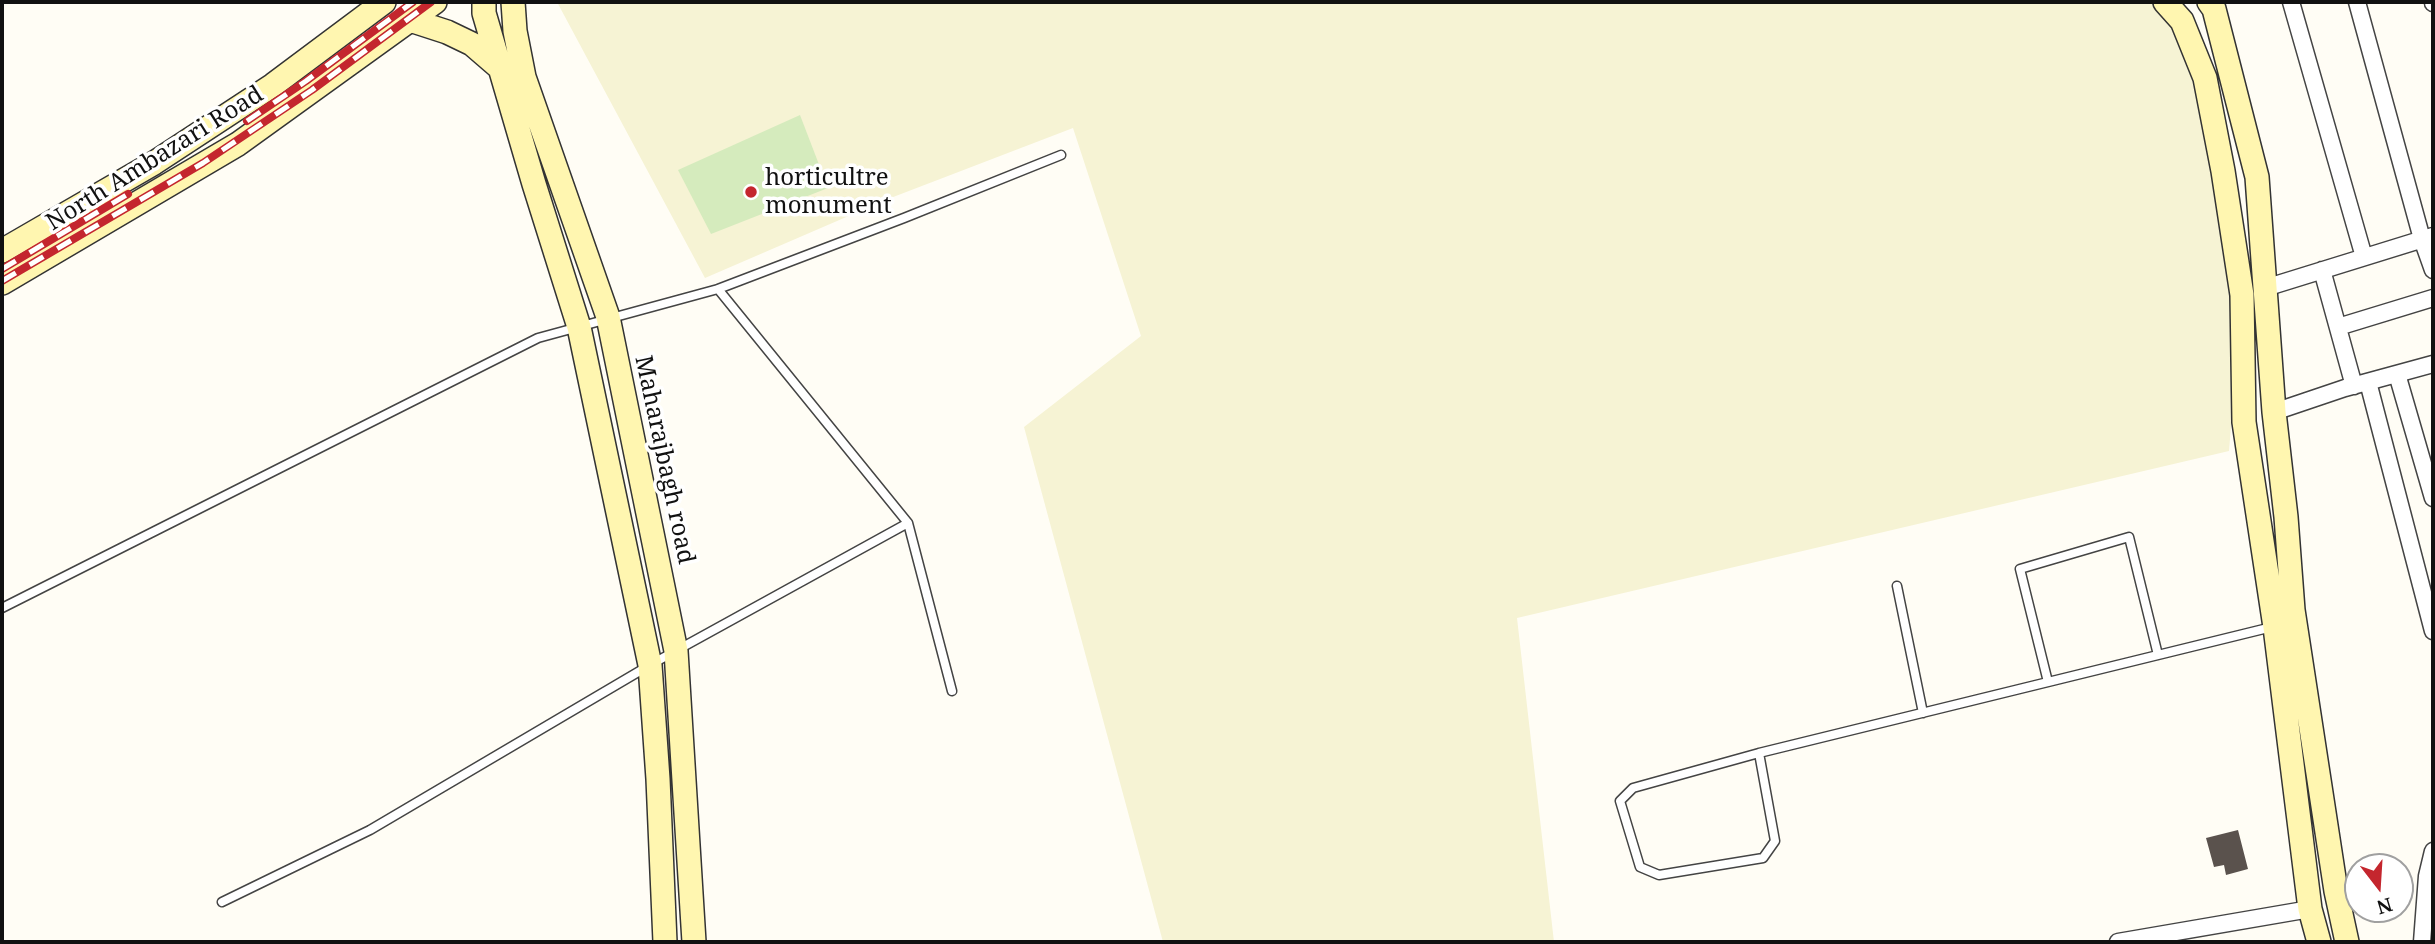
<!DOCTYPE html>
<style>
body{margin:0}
#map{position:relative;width:2435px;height:944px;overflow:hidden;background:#fffdf5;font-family:"Noto Serif",serif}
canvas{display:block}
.frame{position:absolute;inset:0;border:4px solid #111;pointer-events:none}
.north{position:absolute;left:2344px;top:853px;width:70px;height:70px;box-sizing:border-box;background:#fff;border:2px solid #a0a0a0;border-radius:50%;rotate:163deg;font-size:19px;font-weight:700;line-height:28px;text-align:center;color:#111}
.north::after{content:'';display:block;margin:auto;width:24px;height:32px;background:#c4262e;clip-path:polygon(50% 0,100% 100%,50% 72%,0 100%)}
</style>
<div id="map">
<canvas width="2435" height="944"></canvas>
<div class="frame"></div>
<div class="north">N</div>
</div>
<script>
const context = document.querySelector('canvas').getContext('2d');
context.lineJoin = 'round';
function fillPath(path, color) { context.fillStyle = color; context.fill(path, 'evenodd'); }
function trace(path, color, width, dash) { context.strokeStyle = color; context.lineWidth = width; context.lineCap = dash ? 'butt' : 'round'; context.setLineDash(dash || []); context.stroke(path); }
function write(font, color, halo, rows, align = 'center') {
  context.font = font + ' "Noto Serif",serif'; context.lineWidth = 7; context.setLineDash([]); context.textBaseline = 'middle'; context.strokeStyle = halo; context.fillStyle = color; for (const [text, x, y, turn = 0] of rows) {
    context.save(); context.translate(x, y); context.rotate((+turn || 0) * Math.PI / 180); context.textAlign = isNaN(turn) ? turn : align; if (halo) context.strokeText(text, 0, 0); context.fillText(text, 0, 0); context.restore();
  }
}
const farmland = new Path2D(`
 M557,2H2165L2182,21L2242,295L2229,451L1517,618L1554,942H1163L1024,427L1141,336L1073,128L888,199L705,278Z`);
const green = new Path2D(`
 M800,115L828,188L711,234L678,170Z`);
const building = new Path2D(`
 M2238,830L2248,869L2226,875L2224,865L2214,867L2206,838Z`);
const lane = new Path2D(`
 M908,523L952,691
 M1897,586L1923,713
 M2,608L538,338L718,289L904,218L1061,155
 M2048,682L2020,569L2129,537L2158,655
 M1759,753L1775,841L1763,858L1659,875L1640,867L1620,801L1633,788L1759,753L2272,627
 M222,902L370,830L650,665L908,523L718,289`);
const street = new Path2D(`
 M2291,2L2364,257
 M2357,2L2422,239L2433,270
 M2433,2V3
 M2322,270L2354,386
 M2265,288L2433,236
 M2338,327L2433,298
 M2397,374L2433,498
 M2368,382L2433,631
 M2274,412L2345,388L2433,364
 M2118,942L2310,909
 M2422,942L2427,876L2433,851`);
const secondary = new Path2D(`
 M484,2V13L534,184L579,327L650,665L658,779L665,942
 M513,2L515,31L524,77L608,317L676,651L694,942
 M2165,2L2182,21L2205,78L2223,171L2242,295L2244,422L2275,627L2310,909L2319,942
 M2209,2L2214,9L2257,177L2274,412L2286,517L2293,610L2336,891L2347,942
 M410,20L447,32L472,44L501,69
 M2,251L154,163L273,85L384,2
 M2,283L238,144L435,2`);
const rail = new Path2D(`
 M247,121L306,81L413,2
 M2,269L128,194
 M2,281L203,163L312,90L431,2`);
const markers = [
 [751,192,7,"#c4262e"]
];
const streetNames = [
 ["North Ambazari Road",155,159,-32],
 ["Maharajbagh road",664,460,78]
];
const poiNames = [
 ["horticultre",765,178],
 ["monument",765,206]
];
fillPath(farmland, '#f6f3d4');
fillPath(green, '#d5ebbd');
fillPath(building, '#5a524d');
trace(lane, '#444', 11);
trace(street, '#444', 19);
trace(secondary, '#333', 26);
trace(lane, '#fff', 8);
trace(street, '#fff', 16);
trace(secondary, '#fff6b0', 23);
trace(rail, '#c4262e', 8);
trace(rail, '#fff', 5, [16]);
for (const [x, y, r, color] of markers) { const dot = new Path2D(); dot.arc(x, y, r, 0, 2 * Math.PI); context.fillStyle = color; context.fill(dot); trace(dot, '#fff', 2.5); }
write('24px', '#111', '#fff', streetNames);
write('24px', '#111', '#fff', poiNames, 'left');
</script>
